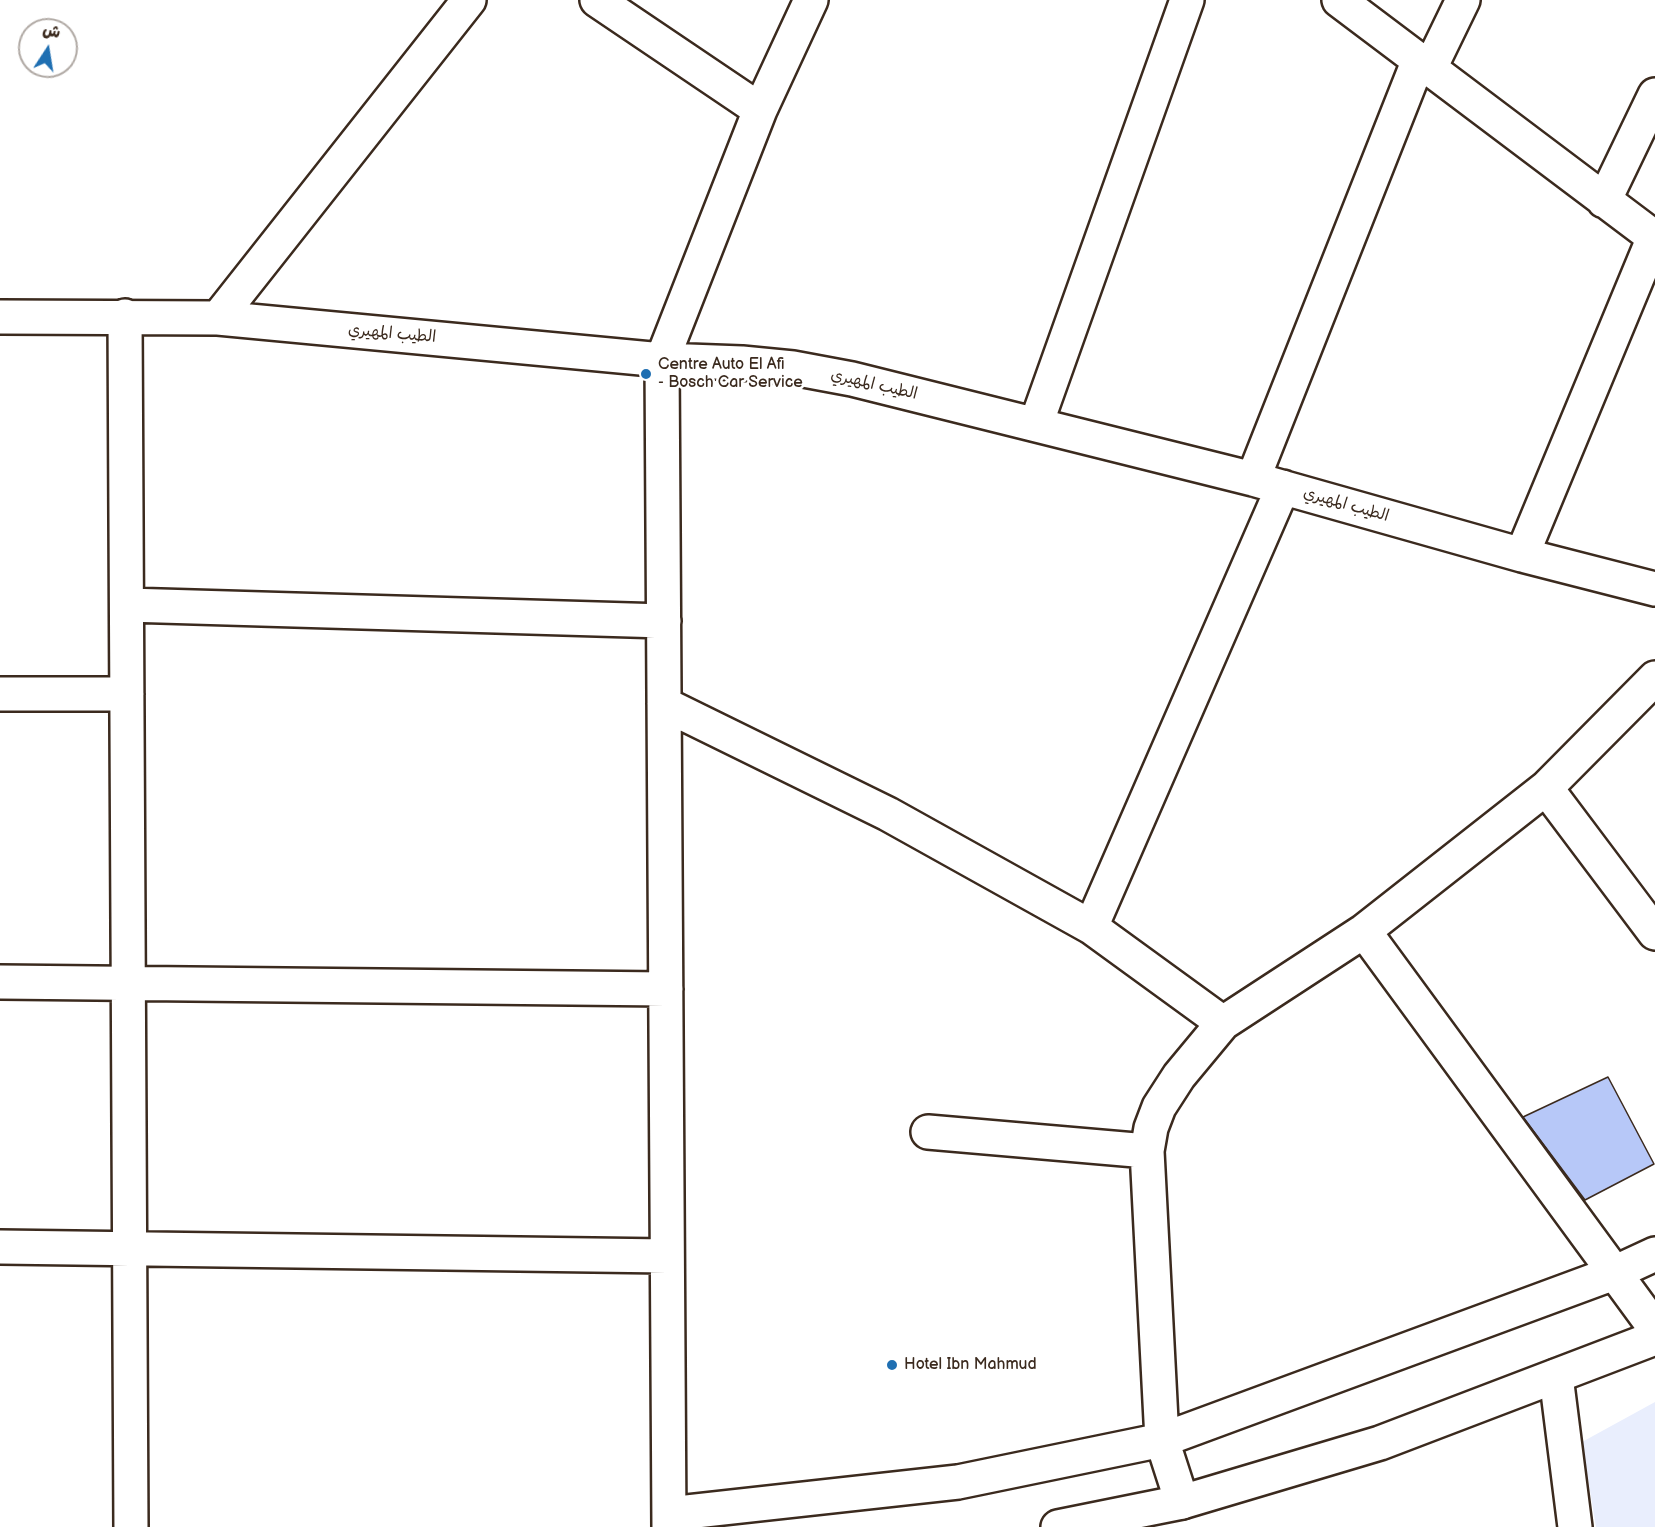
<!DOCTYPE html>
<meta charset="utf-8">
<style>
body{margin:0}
#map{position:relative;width:1655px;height:1527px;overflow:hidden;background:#fff;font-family:"Balsamiq Sans","Playpen Sans Arabic",sans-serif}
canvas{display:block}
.north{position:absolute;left:18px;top:18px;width:60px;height:60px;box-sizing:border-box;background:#fff;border:2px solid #b1aaa5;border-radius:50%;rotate:12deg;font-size:16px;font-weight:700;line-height:24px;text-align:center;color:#3b2a1e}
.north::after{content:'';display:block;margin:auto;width:21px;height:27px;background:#1f6fb2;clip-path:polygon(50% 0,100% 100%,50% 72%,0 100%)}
</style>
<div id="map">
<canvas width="1655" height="1527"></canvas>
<div class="north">ش</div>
</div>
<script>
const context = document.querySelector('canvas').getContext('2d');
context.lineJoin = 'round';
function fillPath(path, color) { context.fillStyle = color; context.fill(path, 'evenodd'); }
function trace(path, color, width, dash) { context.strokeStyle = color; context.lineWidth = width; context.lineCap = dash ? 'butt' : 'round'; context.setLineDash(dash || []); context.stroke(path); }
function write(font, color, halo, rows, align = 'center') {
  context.font = font + ' "Balsamiq Sans","Playpen Sans Arabic",sans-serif'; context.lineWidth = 5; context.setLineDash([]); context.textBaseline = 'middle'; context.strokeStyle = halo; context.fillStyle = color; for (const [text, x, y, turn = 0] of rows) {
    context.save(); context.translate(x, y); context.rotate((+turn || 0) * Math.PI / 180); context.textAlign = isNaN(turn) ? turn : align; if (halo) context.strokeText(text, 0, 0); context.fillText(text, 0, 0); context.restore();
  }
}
const built = new Path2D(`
 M1655,1402V1527H1596L1582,1442Z`);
const building = new Path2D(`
 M1608,1077L1654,1164L1585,1200L1523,1117Z`);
const minor = new Path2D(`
 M597,0L760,110
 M1339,0L1655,238
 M1429,70L1463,0
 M1604,201L1655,95
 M125,316L131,1527
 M0,317L218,318L662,360L742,363L793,368L852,379L1253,479L1522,555L1655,589
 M218,318L469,0
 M1036,424L1187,0
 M1253,479L1418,62
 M1522,555L1654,237
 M127,605L664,621
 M0,694H127
 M664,704L888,814L1091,927L1223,1023
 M1546,788L1655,933
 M1091,927L1283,487
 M1364,931L1655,1328
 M0,982L666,989
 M928,1132L1147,1151
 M0,1247L667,1256
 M1556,1376L1575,1527
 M1182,1502L1162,1440L1147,1151L1151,1128L1159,1107L1179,1076L1223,1023L1364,931L1546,788L1655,678
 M669,1514L958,1482L1162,1440L1614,1273L1655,1254
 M669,1527L662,360L760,110L811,0`);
const major = new Path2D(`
 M1058,1527L1182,1502L1380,1443L1655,1338`);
const markers = [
 [646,374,6,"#1f6fb2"],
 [892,1365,6,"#1f6fb2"]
];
const streetNames = [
 ["الطيب المهيري",392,334,5],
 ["الطيب المهيري",874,385,13],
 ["الطيب المهيري",1346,505,16]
];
const poiNames = [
 ["Centre Auto El Afi",658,365],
 ["- Bosch Car Service",658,383],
 ["Hotel Ibn Mahmud",904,1365]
];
fillPath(built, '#e9eefd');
fillPath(building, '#b7c8f8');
trace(building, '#3b2a1e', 1.5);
trace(minor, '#3b2a1e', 38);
trace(major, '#3b2a1e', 38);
trace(minor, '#fff', 33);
trace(major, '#fff', 33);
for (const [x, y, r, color] of markers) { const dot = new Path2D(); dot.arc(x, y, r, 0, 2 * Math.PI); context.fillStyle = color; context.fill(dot); trace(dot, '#fff', 2); }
write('16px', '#3b2a1e', '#fff', streetNames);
write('16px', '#3b2a1e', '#fff', poiNames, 'left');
</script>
